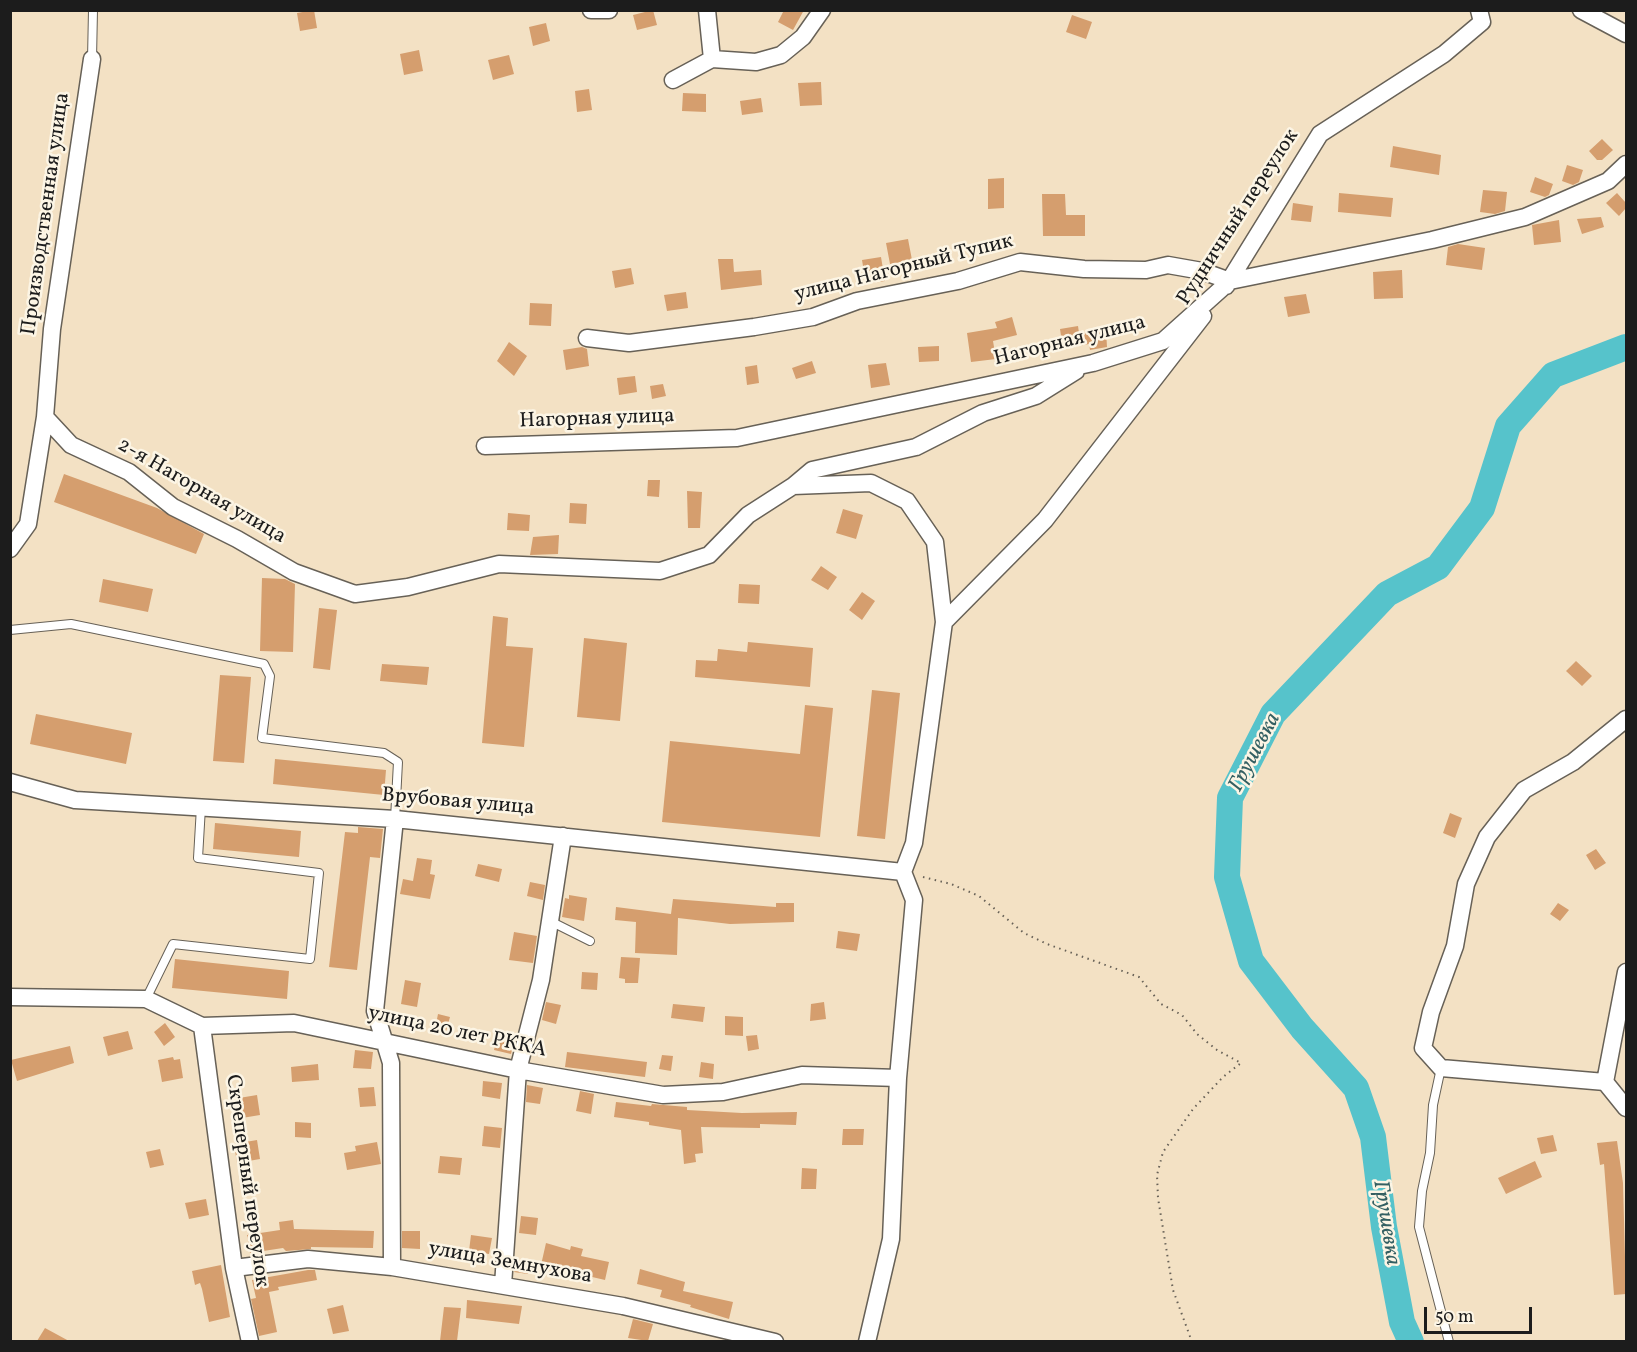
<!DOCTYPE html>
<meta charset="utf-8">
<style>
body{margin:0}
#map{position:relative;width:1637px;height:1352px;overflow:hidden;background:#f3e1c4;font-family:Vollkorn,serif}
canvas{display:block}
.frame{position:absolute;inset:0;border:12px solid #1c1c1c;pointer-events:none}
.scale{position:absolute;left:1424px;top:1307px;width:108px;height:27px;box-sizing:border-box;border:3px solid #1c1c1c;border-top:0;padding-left:8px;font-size:18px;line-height:21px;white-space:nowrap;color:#1c1c1c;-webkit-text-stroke:4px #fcf5e5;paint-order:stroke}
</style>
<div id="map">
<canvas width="1637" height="1352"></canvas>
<div class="frame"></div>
<div class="scale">50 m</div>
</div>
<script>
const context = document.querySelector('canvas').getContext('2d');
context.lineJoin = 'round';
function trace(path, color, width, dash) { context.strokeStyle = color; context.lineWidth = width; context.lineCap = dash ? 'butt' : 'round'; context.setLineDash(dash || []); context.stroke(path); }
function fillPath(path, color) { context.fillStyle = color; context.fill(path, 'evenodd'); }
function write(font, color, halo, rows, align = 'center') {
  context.font = font + ' Vollkorn,serif'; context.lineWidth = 5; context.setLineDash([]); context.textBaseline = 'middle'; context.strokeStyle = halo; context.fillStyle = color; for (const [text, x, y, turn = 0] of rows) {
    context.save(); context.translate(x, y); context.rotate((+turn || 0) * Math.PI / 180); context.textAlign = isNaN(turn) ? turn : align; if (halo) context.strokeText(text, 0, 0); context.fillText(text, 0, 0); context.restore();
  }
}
const river = new Path2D(`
 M1411,1342L1402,1322L1384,1227L1373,1137L1356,1088L1302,1028L1251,961L1227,877L1230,798L1273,714L1387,594L1438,567L1482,508L1508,426L1553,375L1626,347`);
const building = new Path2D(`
 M314,10L317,28L300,31L297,13Z
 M653,10L657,25L637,30L633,15Z
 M784,10H804L793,30L778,22Z
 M1072,15L1092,22L1086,39L1066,32Z
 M546,23L550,41L533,46L529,27Z
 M419,50L423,71L404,75L400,54Z
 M509,55L514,74L493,80L488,60Z
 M821,82L822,105L800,106L798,83Z
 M589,89L592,110L577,112L575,91Z
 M683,93L706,94V112L682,111Z
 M761,98L763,112L742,115L740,101Z
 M1602,139L1613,150L1602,160H1597L1589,151Z
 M1393,146L1441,155L1439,175L1390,167Z
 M1567,165L1583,170L1579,182L1573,185L1562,181Z
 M1535,177L1553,184L1549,195L1545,197L1530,192Z
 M1004,178V208L988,209V179Z
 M1483,190L1507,192L1505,211L1495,214L1480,212Z
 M1339,193L1393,198L1391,217L1338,212Z
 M1617,193L1626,203V208L1619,216L1606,203Z
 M1042,194H1065L1066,215H1085V236H1043Z
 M1293,203L1313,206L1311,222L1291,220Z
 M1601,217L1604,227L1582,234L1577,219Z
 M1559,220L1561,242L1534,245L1532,225Z
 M908,239L912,260L890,264L886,243Z
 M1458,244L1485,248L1482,270L1446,265L1448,247Z
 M881,257L885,281L866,284L862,260Z
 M718,259H733L734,272L761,270L762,285L721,290Z
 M631,268L634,284L615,288L612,271Z
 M1402,270L1403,298L1374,299L1373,272Z
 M686,292L688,308L667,311L664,295Z
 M1306,294L1310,313L1288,317L1284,297Z
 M530,303L552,304L551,326L529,325Z
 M1012,317L1017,335L993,341L996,359L971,362L967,333L997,328L995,322Z
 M1078,326L1079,333L1106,330L1107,347L1090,350L1089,344L1063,349L1060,329Z
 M509,342L527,356L514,376L497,361Z
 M939,346V361L919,362L918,347Z
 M582,347L587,349L589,366L566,370L563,350Z
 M812,361L816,373L796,379L792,368Z
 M886,363L890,385L871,388L868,365Z
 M757,365L759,383L747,385L745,367Z
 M635,376L637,392L619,395L617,378Z
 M663,384L666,396L652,399L650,386Z
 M64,474L157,508L204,534L196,554L54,502Z
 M648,480H660L659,497L647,496Z
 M687,491L702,492L700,528H688Z
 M570,503L587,504L586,524L569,523Z
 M843,509L863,515L856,539L836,533Z
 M508,513L530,515L529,531L507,530Z
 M559,535L558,554L530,555L533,537Z
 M821,566L837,577L828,590L811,580Z
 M262,578L285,579L295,584L293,652L260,651Z
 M103,579L153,589L148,612L99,602Z
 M739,584L760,585L759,604L738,603Z
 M862,592L875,601L862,620L849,610Z
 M319,608L337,610L330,670L313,668Z
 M493,616L508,618L506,646L533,648L524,747L482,743Z
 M584,638L627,643L620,721L577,717Z
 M748,642L813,648L810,687L695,677L696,660L717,661L718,649L747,652Z
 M1576,661L1592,676L1582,686L1566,671Z
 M382,664L429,667L427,685L380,681Z
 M220,675L251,677L244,763L213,761Z
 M872,690L900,693L885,839L857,836Z
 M805,705L833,708L820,837L662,822L670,741L800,754Z
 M36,714L132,733L126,764L30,744Z
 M275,759L386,770L384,795L273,784Z
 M1450,813L1462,818L1455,838L1443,833Z
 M215,823L301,831L299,857L213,849Z
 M358,827L383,829L380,858L370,857L357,970L329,967L345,832L358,833Z
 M1596,849L1606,863L1595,870L1586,855Z
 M417,858L432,860L430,874L435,875L430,899L400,894L403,879L413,881Z
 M478,864L502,869L499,882L475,876Z
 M530,882L545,885L543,900L527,896Z
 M569,895L587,898L584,921L562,917L565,898L569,899Z
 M673,899L776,907V903H794V922L730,924L678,918L677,955L635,953L636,922L615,920L616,907L671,914Z
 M1558,903L1569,910L1560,921L1550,914Z
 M838,931L860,934L857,951L836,948Z
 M514,932L537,936L533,963L509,960Z
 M621,957L640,958L638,983H625V979L619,978Z
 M175,959L289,971L287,999L172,988Z
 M582,972L598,973L597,990L581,989Z
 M405,980L421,983L417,1007L401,1004Z
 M546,1002L561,1005L556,1024L542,1020Z
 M824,1002L826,1019L810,1021L811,1004Z
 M673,1004L705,1007L703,1022L671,1018Z
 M438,1014L450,1017L446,1031L435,1029Z
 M725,1016L743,1017V1036L725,1035Z
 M165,1023L175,1037L164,1046L154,1032Z
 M128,1031L133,1049L108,1056L103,1037Z
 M498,1034L515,1037L511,1054L494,1050Z
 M757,1035L759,1049L748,1051L746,1036Z
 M70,1046L74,1063L17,1081L11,1060Z
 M355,1050L373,1052L371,1069L353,1068Z
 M567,1052L647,1062L645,1077L565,1067Z
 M662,1055L673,1056L671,1071L659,1069Z
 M173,1057L174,1060L180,1059L183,1078L162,1082L158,1060Z
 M701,1062L714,1064L713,1079L699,1077Z
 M318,1064L319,1080L292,1082L291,1067Z
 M483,1081L502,1083L500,1099L482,1096Z
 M527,1085L543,1088L540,1104L526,1102Z
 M374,1087L376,1106L360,1107L358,1088Z
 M580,1091L594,1094L591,1114L576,1111Z
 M257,1095L260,1115L242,1118L239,1098Z
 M616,1102L651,1106L652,1104L687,1107V1110L742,1113L797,1112L796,1125L760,1124V1128L701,1127L703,1153L695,1154L696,1162L684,1164L681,1130L649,1125V1122L614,1117Z
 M295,1122L311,1123V1138L295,1137Z
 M484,1126L502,1128L500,1148L482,1146Z
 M843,1129H864L863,1145H842Z
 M1553,1135L1557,1151L1541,1154L1537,1138Z
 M257,1140L260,1159L237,1163L234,1144Z
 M1617,1141L1623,1183L1626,1294L1614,1295L1604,1164L1600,1165L1597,1143Z
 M377,1142L381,1164L347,1170L344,1153L356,1151L355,1146Z
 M160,1149L164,1165L150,1168L146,1152Z
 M440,1156L462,1158L460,1175L438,1173Z
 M1535,1161L1542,1177L1506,1194L1498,1178Z
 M802,1168L817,1169L816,1189H801Z
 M206,1199L209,1215L189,1219L185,1203Z
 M521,1216L538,1218L536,1235L519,1233Z
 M293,1220L294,1229L374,1231L373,1248L311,1247V1249L286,1251L283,1248L250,1253L247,1235L280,1230L279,1222Z
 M402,1231H420V1249L402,1248Z
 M471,1235L492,1238L489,1254L469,1251Z
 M546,1243L570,1250L571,1246L583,1249L581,1256L609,1262L605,1280L541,1265Z
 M515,1259L530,1262L528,1274L514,1272Z
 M221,1265L230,1317L209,1322L202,1289L200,1283L195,1285L192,1271Z
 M640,1269L685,1282L683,1291L733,1302L729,1319L690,1307L691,1305L660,1297L662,1290L637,1284Z
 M308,1270H315L317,1280L278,1287L279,1290L269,1292L277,1332L259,1336L251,1299L256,1298L252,1280Z
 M467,1300L522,1306L519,1324L466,1318Z
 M343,1305L349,1331L333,1334L327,1309Z
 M444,1307L461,1308L457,1341H440Z
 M633,1319L653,1324L648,1341L628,1338Z
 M45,1328L69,1341H37Z`);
const path = new Path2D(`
 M923,877L951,884L979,896L1024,933L1047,944L1139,977L1161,1004L1182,1015L1197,1034L1217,1050L1241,1063L1223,1077L1193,1109L1163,1152L1157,1175L1158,1198L1173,1290L1192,1342`);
const service = new Path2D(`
 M92,59L93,10
 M10,630L71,624L264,664L270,676L262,738L384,753L398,762L395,819
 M550,921L590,941
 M146,999L173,944L310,959L319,873L198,858L201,807
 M1441,1068L1433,1105L1430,1153L1422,1191L1419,1227L1449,1342`);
const minor = new Path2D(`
 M591,10H609
 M707,10L712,59
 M1581,10L1626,34
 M673,80L712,59L756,62L781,55L803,37L822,10
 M1226,286L1320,134L1444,54L1482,22L1479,10
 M587,338L629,343L754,327L813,317L857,301L958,281L1020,262L1084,269L1146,270L1168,265L1202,271L1230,281
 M45,417L71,445L129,472L173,507L237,539L294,572L355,594L408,587L499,564L660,571L709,555L748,515L793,486L871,483L907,501L935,542L944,622L914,843L903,872L914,900L898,1078L891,1239L867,1342
 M485,446L737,438L1093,363L1163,341L1230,281L1432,240L1525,217L1608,181L1626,164
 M793,486L812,470L916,447L983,413L1036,396L1076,371
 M10,549L28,524L45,417L52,329L92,59
 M944,622L1045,520L1203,316
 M1626,719L1573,762L1524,790L1487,837L1466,884L1455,946L1431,1012L1423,1048L1441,1068L1605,1082L1626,1108
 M10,782L75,800L395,819L903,872
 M10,997L146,999L202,1026L294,1023L518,1070L663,1095L723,1092L802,1075L898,1078
 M202,1026L234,1268L250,1342
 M1605,1082L1626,972
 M392,1267L391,1063L375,1011L395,819
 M234,1268L308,1259L392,1267L623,1306L775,1342
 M503,1285L518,1070L541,980L563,836`);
const streetNames = [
 ["Производственная улица",47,214,-82],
 ["Рудничный переулок",1239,218,-57],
 ["улица Нагорный Тупик",904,269,-14],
 ["Нагорная улица",1070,342,-14],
 ["Нагорная улица",597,420,-2],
 ["2-я Нагорная улица",201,492,30],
 ["Врубовая улица",458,803,5],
 ["улица 20 лет РККА",457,1033,12],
 ["Скреперный переулок",246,1181,82],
 ["улица Земнухова",510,1264,10]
];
const waterNames = [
 ["Грушевка",1256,753,-62],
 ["Грушевка",1385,1223,81]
];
trace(river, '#56c3cb', 26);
fillPath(building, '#d59e6e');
trace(service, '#676157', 10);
trace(minor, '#676157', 19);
trace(path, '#676157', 2, [1.5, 4.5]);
trace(service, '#fff', 8);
trace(minor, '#fff', 16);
write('21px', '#1c1c1c', '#fcf5e5', streetNames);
write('italic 22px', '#335f62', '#fcf5e5', waterNames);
</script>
